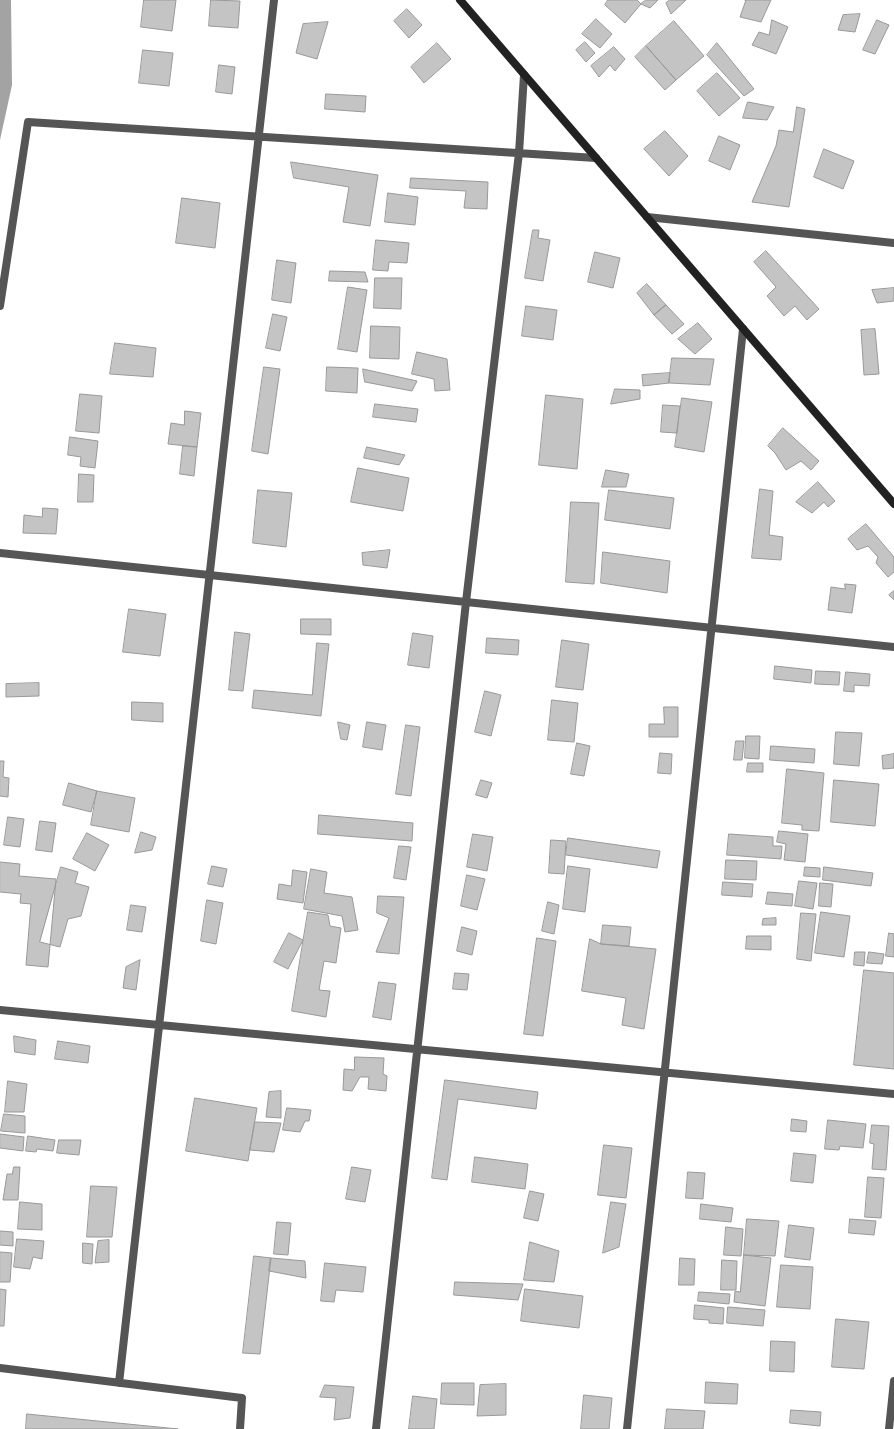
<!DOCTYPE html>
<style>
body{margin:0}
canvas{display:block;background:#fff}
</style>
<canvas width="894" height="1429"></canvas>
<script>
const context = document.querySelector('canvas').getContext('2d');
context.lineJoin = 'round';
function fillPath(path, color) { context.fillStyle = color; context.fill(path, 'evenodd'); }
function trace(path, color, width, dash) { context.strokeStyle = color; context.lineWidth = width; context.lineCap = dash ? 'butt' : 'round'; context.setLineDash(dash || []); context.stroke(path); }
const water = new Path2D(`
 M0,0H11L12,85L0,140Z`);
const building = new Path2D(`
 M144,0H176L172,31L141,27Z
 M211,0L240,1L238,28L209,26Z
 M608,0H637L641,4L625,23L605,5Z
 M646,0H658L650,8L641,4Z
 M670,0H686L671,14L666,3Z
 M745,0H771L761,22L740,17L746,0Z
 M407,9L422,25L409,38L394,21Z
 M860,14L855,32L838,30L843,15Z
 M596,19L612,34L600,48L582,34Z
 M772,20L788,27L776,54L752,45L759,32L769,35Z
 M877,20L889,25L875,54L863,50Z
 M674,21L704,56L676,80L646,46Z
 M328,22L317,59L296,53L303,24Z
 M585,42L595,53L586,62L576,50Z
 M437,43L451,59L424,83L411,67Z
 M717,43L754,89L744,96L707,55Z
 M646,46L676,80L665,90L635,57Z
 M614,47L625,59L615,71L610,65L599,77L591,66Z
 M143,50L173,53L169,86L139,83Z
 M219,65L235,67L232,94L216,92Z
 M717,73L740,98L719,116L697,91Z
 M326,94L366,96L365,112L325,109Z
 M748,102L774,107L767,120L743,118Z
 M797,107L805,109L789,207L752,202L776,146L779,130L793,132Z
 M665,131L688,156L669,176L644,149Z
 M719,136L740,145L730,170L709,161Z
 M824,149L854,161L843,189L814,177Z
 M291,162L378,175L370,226L343,222L349,187L294,178Z
 M411,178L488,182L487,209L464,208L466,191L410,188Z
 M388,193L418,197L415,225L385,222Z
 M182,198L220,203L215,248L176,243Z
 M533,230H539L538,238L550,240L543,281L525,278Z
 M376,240L409,243L407,263L389,262L388,271L373,270Z
 M766,251L819,309L807,320L795,306L784,316L767,296L776,287L754,262Z
 M595,252L620,258L613,288L588,282Z
 M277,260L296,263L291,303L272,300Z
 M330,271L365,272L368,282L329,281Z
 M375,278H402L401,309L374,308Z
 M647,284L666,305L654,315L637,293Z
 M348,287L367,290L357,352L338,349Z
 M894,288V301L877,303L872,290Z
 M666,305L684,324L672,334L654,315Z
 M526,306L557,310L553,340L522,336Z
 M273,314L287,317L280,351L266,348Z
 M698,323L712,339L695,354L678,339Z
 M371,326L400,327L399,359L370,358Z
 M875,329L879,374L864,375L861,330Z
 M115,343L156,348L153,377L110,374Z
 M417,352L447,359L450,390L435,391L434,379L412,374Z
 M672,358L714,359L710,385L669,383Z
 M264,367L280,369L268,454L252,451Z
 M327,367L358,368L357,393L326,391Z
 M363,369L417,381L412,391L365,382Z
 M670,373L669,383L643,386L642,375Z
 M615,389L640,390V399L611,404Z
 M80,394L102,396L99,433L76,431Z
 M546,395L583,399L577,469L539,465Z
 M682,398L712,402L704,452L675,447Z
 M375,404L418,409L416,422L373,417Z
 M663,405L680,406L677,433L661,432Z
 M185,411L201,413L197,447L168,444L171,423L184,425Z
 M783,428L819,461L811,470L801,461L786,470L775,453L768,446Z
 M70,437L98,441L95,468L80,466L81,457L68,455Z
 M183,446L197,447L194,476L180,474Z
 M367,447L405,455L399,465L364,458Z
 M358,468L409,478L403,511L351,502Z
 M606,470L629,474L626,487H602Z
 M79,474L94,475L93,502H78Z
 M818,482L835,501L828,507L824,502L812,513L796,502Z
 M760,489L773,491L769,535L783,537L781,560L752,558Z
 M258,490L292,493L286,547L253,543Z
 M609,490L674,498L670,529L605,520Z
 M571,502L599,503L594,584L566,582Z
 M43,508L58,509L56,534L23,533L24,515L42,517Z
 M866,524L894,557V572L888,577L876,563L878,557L868,546L857,550L848,539Z
 M390,550L387,568L363,565L362,553Z
 M603,552L670,561L667,593L601,583Z
 M845,584L856,585L852,613L828,610L831,587L845,589Z
 M894,591V600L889,595Z
 M129,609L166,614L160,656L123,652Z
 M301,619H331V635L301,634Z
 M235,632L250,634L243,691L229,690Z
 M413,633L433,636L429,668L408,665Z
 M487,638L519,640L518,655L486,653Z
 M562,640L589,644L583,690L556,687Z
 M317,643L329,644L321,716L252,708L254,690L312,695Z
 M775,666L812,670L811,683L774,679Z
 M816,671L840,672L839,685L815,684Z
 M846,672L870,674L869,686L854,685V692L844,691Z
 M39,683V696L6,697V684Z
 M485,691L501,695L491,736L475,732Z
 M552,700L578,703L574,742L548,740Z
 M132,702L163,703V722L132,720Z
 M664,707H678V737H649V724H664Z
 M338,722L350,725L347,740L341,739Z
 M367,722L386,725L382,750L363,747Z
 M406,725L420,727L411,796L396,794Z
 M836,732L862,733L859,766L834,764Z
 M746,736H760L759,759L745,758Z
 M736,741H744L742,760H734Z
 M577,743L590,746L584,776L571,774Z
 M771,746L815,749L814,763L770,760Z
 M660,753L672,754L671,774L658,773Z
 M894,754V768L883,769L882,756Z
 M0,761H4L3,777L9,778L8,797L0,796Z
 M748,763H763V772H747Z
 M787,769L824,773L819,831L802,830V825L782,823Z
 M481,780L492,783L487,798L476,795Z
 M834,780L879,784L875,826L831,822Z
 M69,783L97,791L91,812L63,805Z
 M97,791L135,798L129,832L91,825Z
 M319,815L413,823L412,841L318,834Z
 M8,817L24,819L20,847L4,845Z
 M40,821L56,823L52,852L36,850Z
 M779,831L808,834L805,862L784,860L786,844L777,842Z
 M141,832L156,837L152,850L135,853Z
 M87,833L109,845L95,871L73,859Z
 M473,834L493,837L487,871L467,867Z
 M729,834L773,837V846H782L781,859L727,855Z
 M568,838L660,851L657,868L566,855Z
 M551,840L566,841L564,874L549,873Z
 M399,846L411,847L406,880L394,878Z
 M726,860L757,861L756,880L725,879Z
 M0,862L20,864L19,876L56,879L48,967L26,965L31,904L20,903L21,894L0,892Z
 M212,866L227,869L223,887L208,884Z
 M568,866L590,869L585,912L563,909Z
 M61,867L78,872L75,883L89,887L81,916L68,919L60,947L40,942Z
 M805,867L820,868V877L804,876Z
 M824,867L873,873L871,886L823,880Z
 M311,869L327,872L324,893L352,897L358,930L345,932L342,916L304,909Z
 M293,870L307,872L303,903L277,899L279,884L291,886Z
 M467,875L485,879L477,910L461,906Z
 M799,881L817,883L813,909L795,906Z
 M723,882L753,884L752,897L722,895Z
 M820,883L833,884L831,907L819,906Z
 M768,892L793,894L792,906L766,904Z
 M378,896L404,897L399,954L376,952L389,918L377,913Z
 M207,900L223,903L216,944L201,941Z
 M548,902L559,905L554,934L542,931Z
 M131,905L146,907L142,932L127,930Z
 M308,912L328,915L330,926L341,928L336,963L324,961L319,990L330,991L326,1017L292,1011Z
 M821,912L850,916L844,957L815,953Z
 M801,913L816,914L811,961L797,959Z
 M776,918V925H762L763,919Z
 M603,925L631,927L629,946L601,944Z
 M462,927L477,931L472,955L457,951Z
 M289,933L303,940L288,969L274,962Z
 M889,933L894,934V957L886,956Z
 M747,936H771V950L746,949Z
 M537,938L556,941L543,1036L524,1034Z
 M590,939L601,944L656,949L644,1029L622,1025L626,998L582,991Z
 M855,952H865L864,966L854,965Z
 M869,952L884,954L882,964L867,963Z
 M140,960L136,990L123,988L126,967Z
 M864,970L894,973V1069L854,1065Z
 M455,973L469,974L467,990L453,989Z
 M379,982L396,984L391,1020L373,1017Z
 M14,1036L36,1040L35,1055L15,1052Z
 M58,1041L90,1046L88,1063L55,1059Z
 M355,1057L384,1058L383,1074L387,1076L386,1091L368,1089L369,1077H360L352,1091L343,1090L344,1069L354,1070Z
 M445,1080L538,1092L536,1109L458,1099L447,1180L432,1178Z
 M8,1081L27,1084L24,1112H5Z
 M281,1091V1118L266,1117L269,1092Z
 M195,1098L257,1108L248,1161L186,1151Z
 M287,1108L311,1110L309,1121H305L300,1132L283,1130Z
 M4,1114L25,1116V1133L1,1131Z
 M792,1119L807,1121L806,1132L791,1131Z
 M828,1120L866,1124L863,1148L840,1146L839,1150L825,1149Z
 M255,1122L281,1123L274,1152L250,1150Z
 M872,1125L889,1126L886,1170L872,1169L874,1144L870,1143Z
 M0,1134L24,1137L23,1151L0,1148Z
 M28,1136L55,1140L53,1151L37,1149L36,1152L26,1151Z
 M59,1140H81L79,1155L57,1153Z
 M604,1145L632,1148L626,1198L598,1195Z
 M794,1153L816,1155L813,1183L791,1181Z
 M475,1157L528,1164L525,1189L472,1182Z
 M14,1167H20L18,1200H3L7,1174H12Z
 M352,1167L371,1170L365,1202L346,1199Z
 M688,1172L705,1173L703,1199L686,1198Z
 M868,1177L884,1178L881,1218L865,1217Z
 M91,1186L117,1187L112,1237H87Z
 M530,1191L544,1194L538,1221L524,1218Z
 M20,1202L42,1204V1230L18,1229Z
 M611,1202L626,1204L619,1247L603,1253Z
 M701,1204L733,1208L731,1222L700,1219Z
 M747,1219L779,1221L775,1256L744,1255Z
 M850,1219L876,1221L874,1235L849,1233Z
 M277,1222L291,1223L288,1255L274,1254Z
 M789,1225L814,1228L810,1260L785,1257Z
 M726,1227L743,1229L741,1256L724,1255Z
 M0,1231L13,1232V1246L0,1245Z
 M17,1239L44,1241L42,1259L33,1257L30,1269L14,1267Z
 M109,1240V1262L95,1263L98,1241Z
 M530,1242L559,1251L554,1282L524,1280Z
 M83,1243L93,1244L92,1264L83,1263Z
 M0,1252L12,1253L10,1282H0Z
 M744,1255L771,1258L765,1306L734,1302L735,1291L740,1292Z
 M254,1256L271,1258L260,1354L243,1353Z
 M271,1258L305,1261L306,1278L269,1271Z
 M680,1258L695,1259L694,1285H679Z
 M722,1260L737,1261L736,1290H721Z
 M325,1263L366,1267L363,1292L336,1290L334,1302L321,1301Z
 M781,1265L813,1267L810,1309L777,1307Z
 M455,1282L523,1284L518,1300L454,1295Z
 M0,1289L6,1290L4,1326H0Z
 M525,1289L583,1296L579,1328L521,1321Z
 M699,1292L730,1294L729,1304L698,1301Z
 M695,1305L724,1308L723,1324L709,1323V1320L694,1319Z
 M728,1307L765,1310L763,1326L727,1323Z
 M836,1319L869,1322L864,1369L832,1367Z
 M771,1341L795,1342L794,1372L770,1371Z
 M706,1382L738,1384L737,1404L705,1403Z
 M442,1383H474V1405L441,1404Z
 M506,1384V1415L477,1416L480,1385Z
 M325,1385L354,1387L350,1418L334,1420L336,1398L320,1397Z
 M584,1395L612,1398L609,1429H581Z
 M413,1396L437,1399L434,1429H409Z
 M667,1409L705,1411L703,1429H665Z
 M791,1410L821,1412L820,1426L790,1423Z
 M27,1414L178,1429H26Z`);
const street = new Path2D(`
 M647,217L894,243
 M0,306L28,122L596,158
 M0,553L894,647
 M0,1010L894,1094
 M0,1368L242,1398L240,1429
 M119,1383L274,0
 M376,1429L466,602L519,153L524,75
 M627,1429L743,329
 M889,1429L894,1381`);
const secondary = new Path2D(`
 M460,0L894,504`);
fillPath(water, '#a3a3a3');
fillPath(building, '#c4c4c4');
trace(building, '#999', 1);
trace(street, '#555', 8);
trace(secondary, '#222', 8);
</script>
